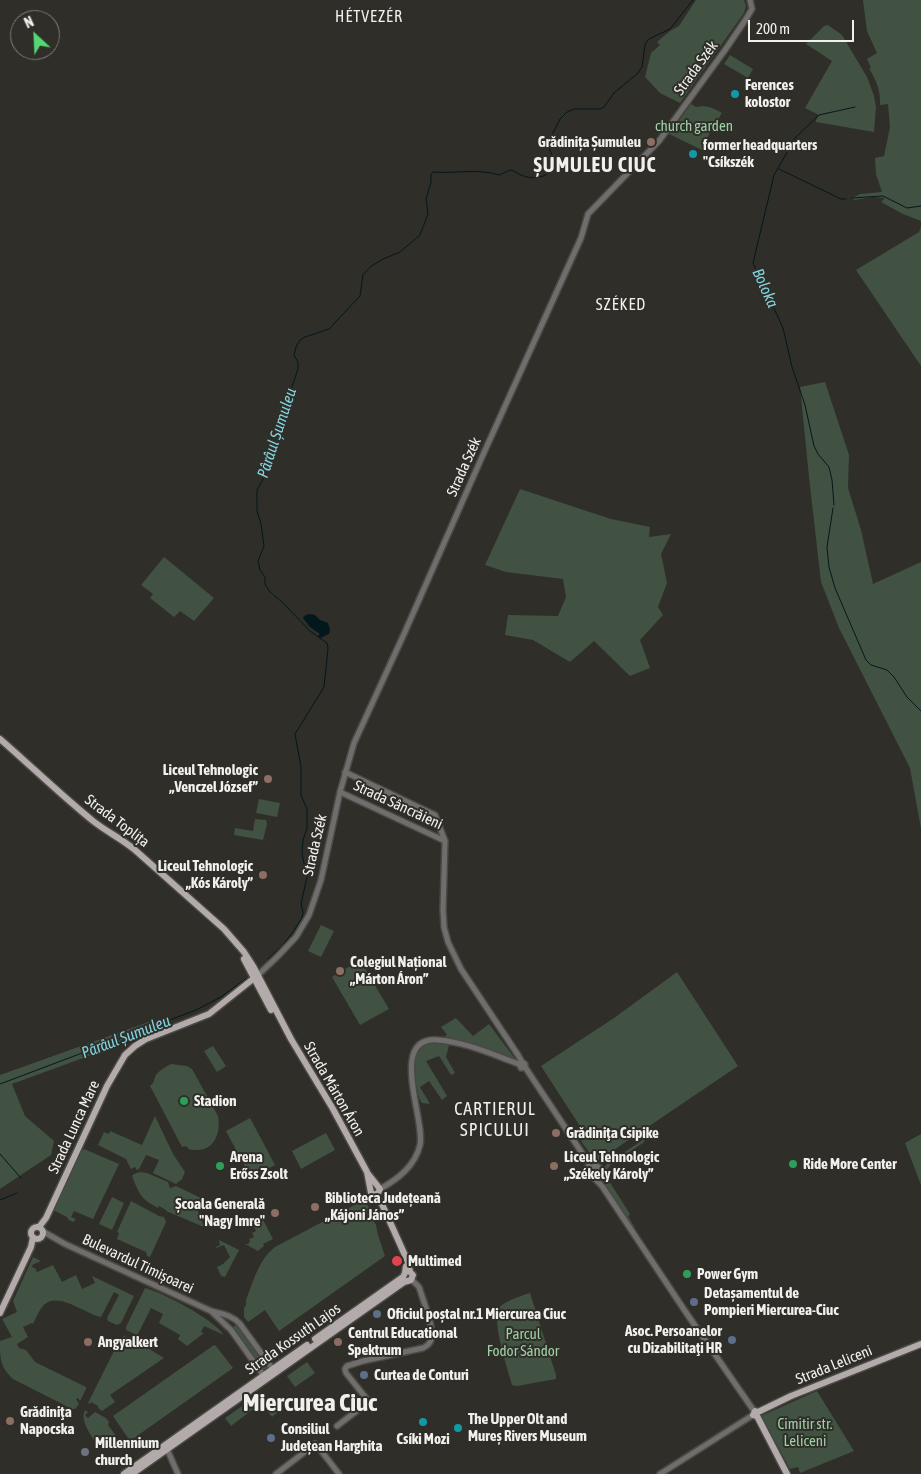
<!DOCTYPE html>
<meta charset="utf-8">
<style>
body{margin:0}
#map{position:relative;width:921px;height:1474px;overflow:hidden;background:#2f2e29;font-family:"Asap Condensed",sans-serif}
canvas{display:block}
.north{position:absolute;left:10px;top:10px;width:50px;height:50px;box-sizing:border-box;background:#2f2e29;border:1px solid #7d7c77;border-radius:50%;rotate:335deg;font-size:14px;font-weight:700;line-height:20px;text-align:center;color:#f1f0ed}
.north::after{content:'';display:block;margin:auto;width:18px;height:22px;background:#54d672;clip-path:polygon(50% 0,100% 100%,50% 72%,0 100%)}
.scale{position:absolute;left:748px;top:20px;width:106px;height:22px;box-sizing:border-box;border:2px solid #f1f0ed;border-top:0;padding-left:6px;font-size:15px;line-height:18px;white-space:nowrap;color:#f1f0ed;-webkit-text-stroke:4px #2f2e29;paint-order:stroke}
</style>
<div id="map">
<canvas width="921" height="1474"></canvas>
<div class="north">N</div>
<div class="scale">200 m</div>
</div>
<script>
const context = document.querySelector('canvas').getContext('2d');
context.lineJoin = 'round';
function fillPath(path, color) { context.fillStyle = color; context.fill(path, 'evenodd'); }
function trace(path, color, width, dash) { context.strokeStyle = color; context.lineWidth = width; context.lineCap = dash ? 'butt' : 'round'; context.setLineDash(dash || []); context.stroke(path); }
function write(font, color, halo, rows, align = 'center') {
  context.font = font + ' "Asap Condensed",sans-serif'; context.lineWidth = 4; context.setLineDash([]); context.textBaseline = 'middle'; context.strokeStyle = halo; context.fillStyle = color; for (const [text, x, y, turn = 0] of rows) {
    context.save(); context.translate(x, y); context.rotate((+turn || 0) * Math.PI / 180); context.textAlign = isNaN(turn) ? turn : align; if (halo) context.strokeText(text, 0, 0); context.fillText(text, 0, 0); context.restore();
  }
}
const green = new Path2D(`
 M696,0H744L746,6L744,13L680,103L660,93L645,77L651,53L660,45L657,42L670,31L679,26Z
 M863,0H921V221L903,214L881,202L885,198L873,197L854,200L852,198L860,194L882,192L876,174L875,158L884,156L890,127L888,104L880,105C881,91 876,80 869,68H871L867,59L877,53L867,31Z
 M828,25L842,35L867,77L874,96L876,107L874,132L816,122V120L819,115L805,108L832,61L806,44L824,26Z
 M730,55L753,69L748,78L724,64Z
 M691,104L696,107C706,105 713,108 722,113L709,134L702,150L669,134Z
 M921,227V366L856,270L919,232Z
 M825,382L849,455L848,488L861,530L873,584L921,562V829L910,768L839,628L821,582L809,477L800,387Z
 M520,489L611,519L650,527L649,537L671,534L661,554L667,583L658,607L663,615L640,640L650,668L630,676L594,641L570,662L533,640L505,635L508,615L558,616L566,597L563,579L506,572L485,565Z
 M164,557L214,598L194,621L180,611L174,617L150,598L153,594L141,585Z
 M259,799L280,803L277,817L256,813Z
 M255,819L266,820L267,824L263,840L234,835L235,828L253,831Z
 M321,925L334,931L321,957L308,951Z
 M360,960L389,1009L360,1025L332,977Z
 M677,972L738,1066L596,1162L581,1141L587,1137L541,1066L614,1018Z
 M456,1018L473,1036L489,1024L516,1060L469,1044L447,1038L445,1036L447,1035L441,1027Z
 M154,1020L156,1029L116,1046L12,1084L25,1116L54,1141L51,1155L0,1189V1075Z
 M437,1042L446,1043L449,1045L446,1057L455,1073L451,1075L439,1056L426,1061L447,1096L442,1100L429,1081L420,1087L430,1104L422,1103C418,1098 418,1091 416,1084C412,1064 412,1045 437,1042Z
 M213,1046L226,1066L217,1072L204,1051Z
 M171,1064L187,1066L192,1069L218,1116C221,1132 215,1150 197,1150C191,1150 189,1150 186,1146L182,1147L150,1086C155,1083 153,1080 156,1075C160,1070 165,1067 171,1064Z
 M155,1116L173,1154L185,1172L182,1179L176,1184L153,1173L159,1160L146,1155L139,1169L137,1170L135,1167L131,1169L126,1159L98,1145L104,1132L109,1134L110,1131L142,1145Z
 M250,1118L275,1165L251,1178L226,1131Z
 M326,1133L335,1150L301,1169L292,1151Z
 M921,1134V1185L905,1143Z
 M644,1139L645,1140L643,1143L611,1164L607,1170L611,1179L609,1181L630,1214L628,1216L635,1228L633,1230L603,1185V1169L607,1164Z
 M84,1149L119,1164L93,1219L74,1211L71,1217L76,1219L73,1222L69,1220L67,1217L53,1210L80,1152Z
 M140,1172L147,1173L168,1182L170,1188L176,1186L203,1199L205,1203L196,1206L204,1227L166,1211V1210L159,1206L158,1208C141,1199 139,1194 132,1176L134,1174Z
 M112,1197L124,1203L112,1230L99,1224Z
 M364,1200L370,1209L367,1211L376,1225L378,1235L385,1256L279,1331L265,1310L248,1322L244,1317V1308L246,1305V1300C253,1282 259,1259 275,1247Z
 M131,1201L159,1216L164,1217L166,1222L150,1257L147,1256L146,1252L117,1239L119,1233L117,1232Z
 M261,1216L273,1239L263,1244L264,1246L258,1251L245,1244H248L250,1241L249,1239L254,1237L252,1233L256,1231L251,1221Z
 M219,1240L239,1250L225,1277L221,1276L217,1267L223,1264L230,1257L224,1245L216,1248V1247L220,1245Z
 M33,1257L41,1261L32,1265L33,1268H35L37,1272L53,1265L62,1282L76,1275L82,1289L95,1283L92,1276L134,1296L121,1323L117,1325L108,1321L107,1318L119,1295L114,1292L101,1317C86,1314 59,1292 45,1304C40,1308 36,1318 33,1324L32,1323L23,1327L28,1337L17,1344L19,1348L26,1350L35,1362L86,1387V1389L80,1401L78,1398L76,1399L79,1404L75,1409H72L13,1379C0,1367 0,1358 0,1341L12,1337L2,1319L17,1312L13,1301Z
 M145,1288C164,1293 213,1319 224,1335L204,1326L201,1332L204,1333L187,1346L178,1339L180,1335L159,1323L163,1314L151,1308L138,1334H135L126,1330V1327Z
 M530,1293L556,1375V1379L517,1386L512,1385C508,1370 491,1320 499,1308C503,1302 523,1295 530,1293Z
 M236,1325L239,1326L269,1367L268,1369L263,1370L235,1331L233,1327Z
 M124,1336L132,1340V1343L140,1348L143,1346L146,1347L164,1358L110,1395L115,1402L102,1411L98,1408V1406L91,1402L90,1404L88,1403L120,1339Z
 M214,1345L216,1346L233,1368L130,1441L113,1416Z
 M307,1362L315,1373L295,1387L287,1376Z
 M817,1391L854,1451L800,1473L798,1467L790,1469L761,1416Z
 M262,1392L275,1408L277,1407L280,1410L272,1417L261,1403L231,1426L225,1418Z
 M85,1410L88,1412L85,1415L88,1418L95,1412L106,1418L109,1422L108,1425L117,1437L103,1446L100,1443L95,1442C90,1433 80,1421 85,1410Z`);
const water = new Path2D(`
 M309,614L315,615L320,620L328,623L330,630L329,634L320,638L318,636L320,634L310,627L303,618L304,616Z`);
const stream = new Path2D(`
 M779,169L841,199H846
 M852,198L883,196L907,208L921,206
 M834,505L832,480L829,467L818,454L814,446L805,405L792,367L783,328L753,263L774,175L796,137L819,115L855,107
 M833,508L827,547L829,567L835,588L866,660L871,665L887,670L894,677L907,697L921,711
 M268,959L281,947L293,932L302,918L303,912L301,904L307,877L302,854L303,840L307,828V809L301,795V767L295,734L324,687L328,648L327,643L310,631L283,603L269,591L265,584V577L260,570L258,561L264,546L261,524L257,511V490L266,474V461L269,445L279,419L283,413L298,369V362L294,355L296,347L300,340L305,337L329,329L360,296L363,275L370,267L383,259L400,252L420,235L428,214L426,199L431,182V174L433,172C455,174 477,168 499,175L510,170C515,171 517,173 521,175C530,179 541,179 548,173C551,170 554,167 554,163C554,155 548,150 548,143L560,119L567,112L574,109H600L604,107L614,93L638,73L642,67L645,45L647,41L651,38L670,29L693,0
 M0,1084L196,1010L221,997L247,978
 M0,1154L21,1178
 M0,1200L17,1193`);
const minor = new Path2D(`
 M345,772L435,815L445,841L443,910L444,927L448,942L461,969L518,1055L522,1062L525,1064V1067L588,1162L590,1170
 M340,792L445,841
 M258,975L277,957L296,937L309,915L321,880L340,792L354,743L404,634L482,457L581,238L588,214L659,141L725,50L746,19L752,9L750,0
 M594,1177H598L601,1173L600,1169C597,1165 594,1165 591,1169V1175L602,1186L687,1314L754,1411
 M380,1189C398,1179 415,1166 420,1145C426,1121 387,1036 438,1040C466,1042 494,1055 519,1064L521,1068L525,1067
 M44,1232L65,1244L211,1311C222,1314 232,1315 240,1324L275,1372
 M212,1312L231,1330L266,1379
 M337,1426L367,1403L366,1398L346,1373L345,1369L347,1366L363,1361L423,1348C427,1346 430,1344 431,1340C435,1330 424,1303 421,1293L419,1287L412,1280
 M312,1445L319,1448L339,1474
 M167,1449L178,1474
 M276,1474L315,1444
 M660,1474L753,1415`);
const major = new Path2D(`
 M0,739C31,766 61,795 93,821C107,832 122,839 135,850L224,929L244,952L253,966L291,1039L333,1109L367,1172L371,1193L375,1195L382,1204
 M244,959L271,1010
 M369,1175L380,1189L378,1193L375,1195
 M31 1233a6 6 0 1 1 12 0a6 6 0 1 1-12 0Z
 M39,1227L46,1218L107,1086L125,1055L135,1046L146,1039L209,1014L258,975
 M0,1313L31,1247L33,1237
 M315,1339L403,1277L405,1273L406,1266
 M758,1412L791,1396L921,1344
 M758,1412L755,1411L753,1415L757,1416L787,1474
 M124,1474L307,1345
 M132,1474L404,1282L411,1280L413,1275L410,1272L408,1262L381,1202`);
const markers = [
 [735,94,5,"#0f9aa8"],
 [651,142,5,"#8d6e63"],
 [693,154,5,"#0f9aa8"],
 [268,779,5,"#8d6e63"],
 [263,875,5,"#8d6e63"],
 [340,971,5,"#8d6e63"],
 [184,1101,5,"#2e9e5b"],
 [556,1133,5,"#8d6e63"],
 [793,1164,5,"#2e9e5b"],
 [220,1166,5,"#2e9e5b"],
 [554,1166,5,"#8d6e63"],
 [315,1207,5,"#8d6e63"],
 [275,1213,5,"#8d6e63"],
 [397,1261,6,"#e0444e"],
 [687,1274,5,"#2e9e5b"],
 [694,1302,5,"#5c6f8a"],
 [377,1314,5,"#5c6f8a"],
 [732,1340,5,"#5c6f8a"],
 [88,1342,5,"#8d6e63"],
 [338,1342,5,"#8d6e63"],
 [364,1375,5,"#5c6f8a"],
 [10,1421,5,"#8d6e63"],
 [423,1422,5,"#0f9aa8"],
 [458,1428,5,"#0f9aa8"],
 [271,1438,5,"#5c6f8a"],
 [85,1452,5,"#6b7280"]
];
const streetNames = [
 ["Strada Szék",696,68,-54],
 ["Strada Szék",464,467,-66],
 ["Strada Sâncrăieni",398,805,25],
 ["Strada Toplița",117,821,37],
 ["Strada Szék",315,845,-77],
 ["Strada Márton Áron",334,1089,60],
 ["Strada Lunca Mare",74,1127,-65],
 ["Bulevardul Timișoarei",138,1264,25],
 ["Strada Kossuth Lajos",293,1339,-35],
 ["Strada Leliceni",834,1365,-22]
];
const poiNames = [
 ["Ferences",745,85],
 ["kolostor",745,102],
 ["Grădinița Șumuleu",641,142,"right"],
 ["former headquarters",703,145],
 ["\"Csíkszék",703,162],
 ["Liceul Tehnologic",258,770,"right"],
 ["„Venczel József”",258,787,"right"],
 ["Liceul Tehnologic",253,866,"right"],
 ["„Kós Károly”",253,883,"right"],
 ["Colegiul Național",350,962],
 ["„Márton Áron”",350,979],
 ["Stadion",194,1101],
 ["Grădiniţa Csipike",566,1133],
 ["Arena",230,1157],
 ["Erőss Zsolt",230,1174],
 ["Liceul Tehnologic",564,1157],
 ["„Székely Károly”",564,1174],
 ["Ride More Center",803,1164],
 ["Biblioteca Județeană",325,1198],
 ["„Kájoni János”",325,1215],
 ["Școala Generală",265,1204,"right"],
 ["\"Nagy Imre\"",265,1221,"right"],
 ["Multimed",408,1261],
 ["Power Gym",697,1274],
 ["Detașamentul de",704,1293],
 ["Pompieri Miercurea-Ciuc",704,1310],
 ["Oficiul poștal nr.1 Miercurea Ciuc",387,1314],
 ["Asoc. Persoanelor",722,1331,"right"],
 ["cu Dizabilitaţi HR",722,1348,"right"],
 ["Centrul Educational",348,1333],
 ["Spektrum",348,1350],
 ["Angyalkert",98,1342],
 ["Curtea de Conturi",374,1375],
 ["Grădiniţa",20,1412],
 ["Napocska",20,1429],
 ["The Upper Olt and",468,1419],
 ["Mureș Rivers Museum",468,1436],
 ["Consiliul",281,1429],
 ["Județean Harghita",281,1446],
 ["Csíki Mozi",423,1439,"center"],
 ["Millennium",95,1443],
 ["church",95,1460]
];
const parkNames = [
 ["church garden",694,126],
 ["Parcul",523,1334],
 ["Fodor Sándor",523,1351],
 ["Cimitir str.",805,1424],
 ["Leliceni",805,1441]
];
const neighbourhoodNames = [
 ["HÉTVEZÉR",369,17],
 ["SZÉKED",621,305]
];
const waterNames = [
 ["Boloka",765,288,66],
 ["Pârâul Șumuleu",277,433,-72],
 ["Pârâul Șumuleu",126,1037,-21]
];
const quarterNames = [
 ["CARTIERUL",495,1109],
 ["SPICULUI",495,1130]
];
const districtNames = [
 ["ȘUMULEU CIUC",595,166]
];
const townNames = [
 ["Miercurea Ciuc",310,1403]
];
fillPath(green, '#415243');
fillPath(water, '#02181c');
trace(stream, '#02181c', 1);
trace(minor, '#4a4944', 8);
trace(major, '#4a4944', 9);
trace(minor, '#706d6d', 5);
trace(major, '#b3abab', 6);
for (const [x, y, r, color] of markers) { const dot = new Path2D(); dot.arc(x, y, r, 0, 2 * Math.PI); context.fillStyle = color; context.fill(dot); trace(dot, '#2f2e29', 2); }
write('15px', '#f1f0ed', '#2f2e29', streetNames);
write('bold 15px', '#f1f0ed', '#2f2e29', poiNames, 'left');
write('15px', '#9dd0a5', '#2f2e29', parkNames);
context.letterSpacing = '1px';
write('16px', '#f1f0ed', '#2f2e29', neighbourhoodNames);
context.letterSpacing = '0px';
write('italic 16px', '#82d2df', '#2f2e29', waterNames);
context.letterSpacing = '1px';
write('18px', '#f1f0ed', '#2f2e29', quarterNames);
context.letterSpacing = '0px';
context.letterSpacing = '1px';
write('bold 20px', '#f1f0ed', '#2f2e29', districtNames);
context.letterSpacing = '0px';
write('bold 25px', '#f1f0ed', '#2f2e29', townNames);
</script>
